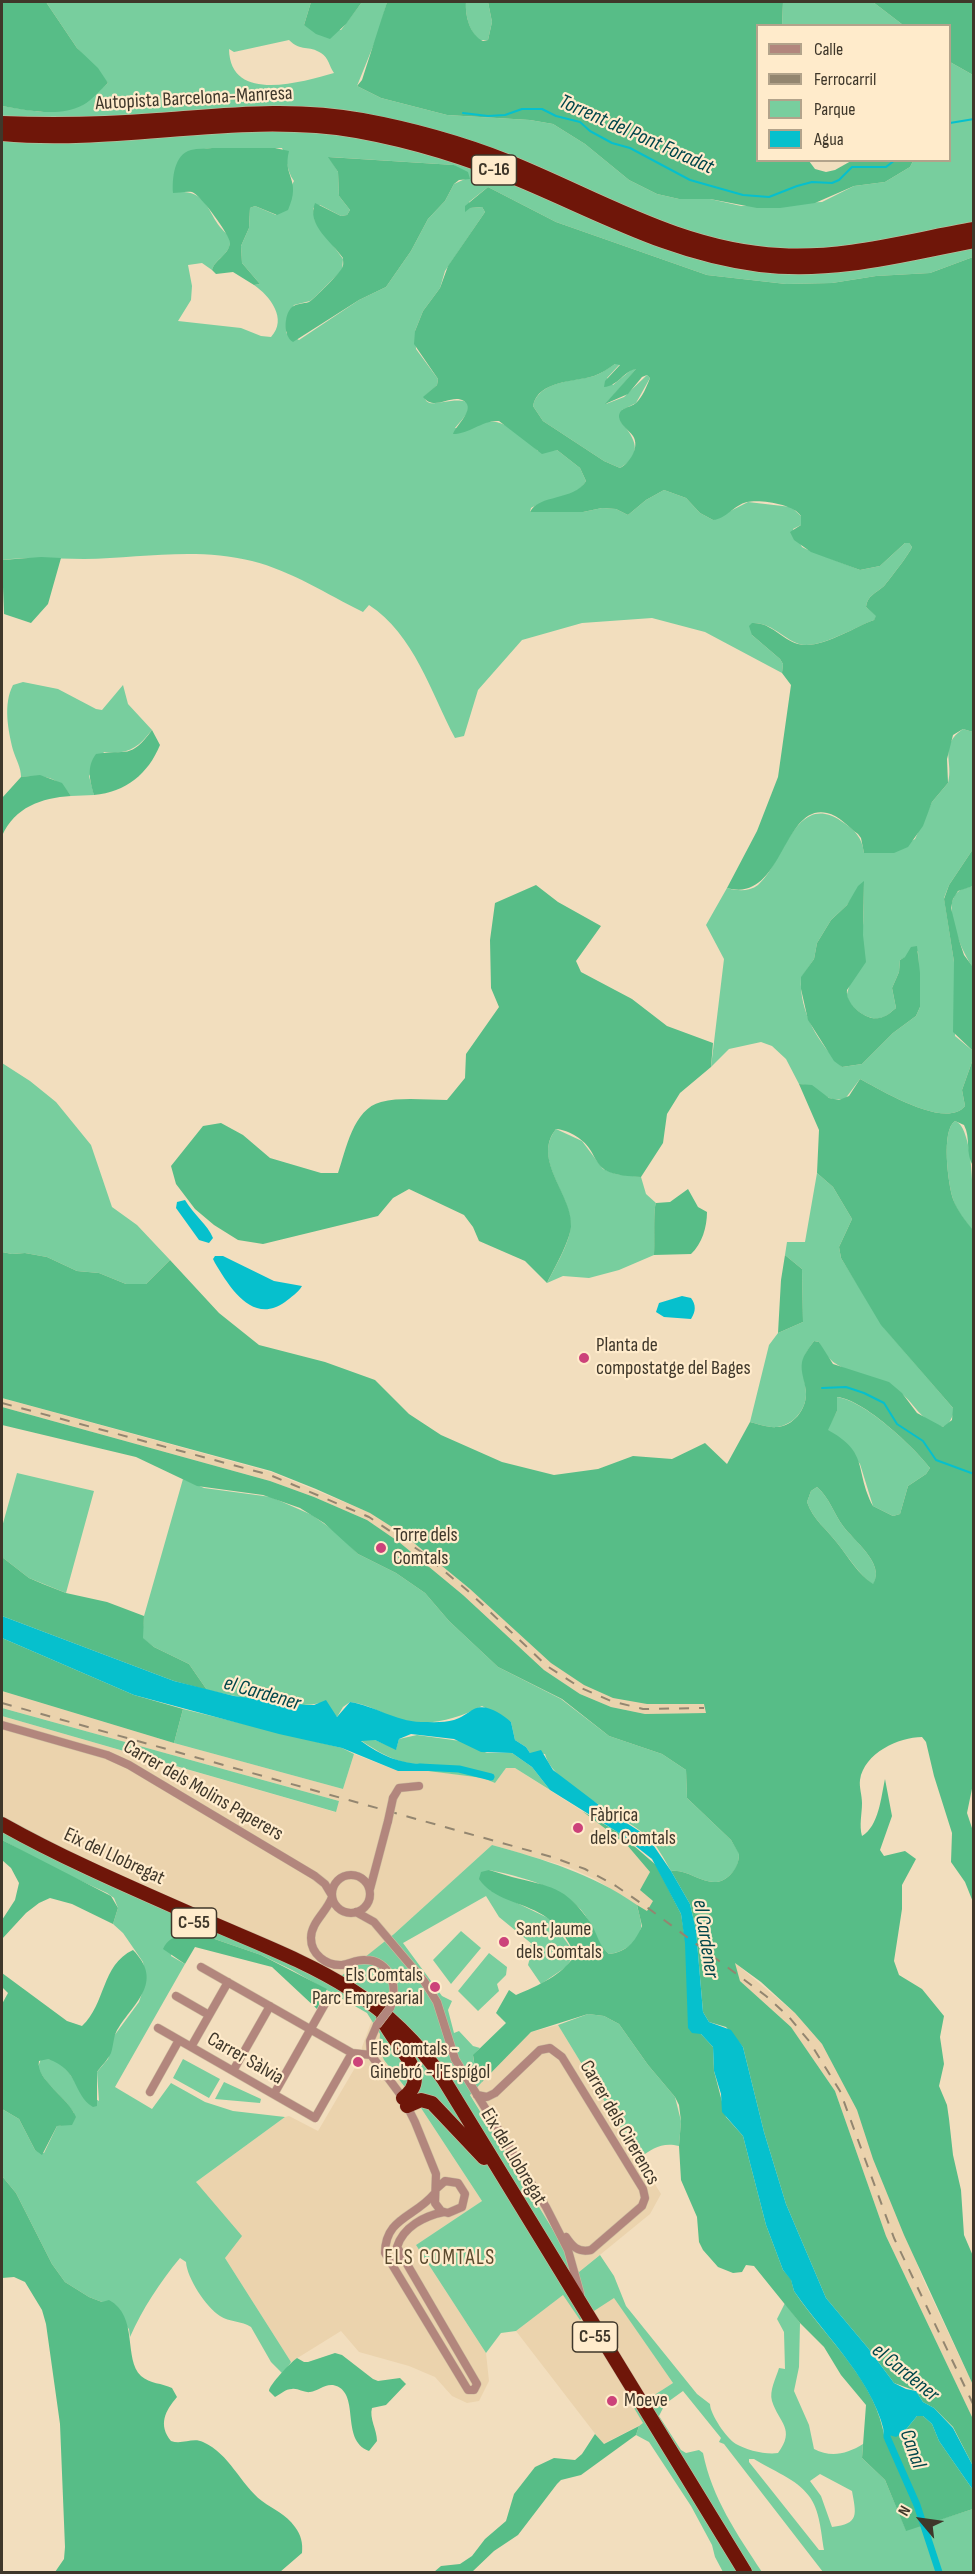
<!DOCTYPE html>
<meta charset="utf-8">
<style>
body{margin:0}
#map{position:relative;width:975px;height:2574px;overflow:hidden;background:#f2debe;font-family:"Sofia Sans Condensed",sans-serif}
canvas{display:block}
.frame{position:absolute;inset:0;border:3px solid #3f372a;pointer-events:none}
.legend{position:absolute;left:756px;top:24px;width:195px;height:138px;box-sizing:border-box;background:#ffebcb;border:2px solid #b2a38b;margin:0;padding:8px 10px;list-style:none;font-size:18px;color:#3f372a}
.legend li{display:flex;align-items:center;gap:12px;height:30px}
.legend b{width:30px;border:2px solid #b2a38b}
.north{position:absolute;left:891px;top:2490px;width:60px;height:60px;-webkit-text-stroke:4px #ffebcb;paint-order:stroke;rotate:299deg;font-size:16px;font-weight:700;line-height:24px;text-align:center;color:#3f372a}
.north::after{content:'';display:block;margin:auto;width:21px;height:27px;background:#3f372a;clip-path:polygon(50% 0,100% 100%,50% 72%,0 100%)}
</style>
<div id="map">
<canvas width="975" height="2574"></canvas>
<div class="frame"></div>
<ul class="legend">
<li><b style="height:8px;background:#b2867d"></b>Calle</li>
<li><b style="height:8px;background:#938670"></b>Ferrocarril</li>
<li><b style="height:16px;background:#78ce9e"></b>Parque</li>
<li><b style="height:16px;background:#06c0cd"></b>Agua</li>
</ul>
<div class="north">N</div>
</div>
<script>
const context = document.querySelector('canvas').getContext('2d');
context.lineJoin = 'round';
function fillPath(path, color) { context.fillStyle = color; context.fill(path, 'evenodd'); }
function trace(path, color, width, dash) { context.strokeStyle = color; context.lineWidth = width; context.lineCap = dash ? 'butt' : 'round'; context.setLineDash(dash || []); context.stroke(path); }
function write(font, color, halo, rows, align = 'center') {
  context.font = font + ' "Sofia Sans Condensed",sans-serif'; context.lineWidth = 4.5; context.setLineDash([]); context.textBaseline = 'middle'; context.strokeStyle = halo; context.fillStyle = color; for (const [text, x, y, turn = 0] of rows) {
    context.save(); context.translate(x, y); context.rotate((+turn || 0) * Math.PI / 180); context.textAlign = isNaN(turn) ? turn : align; if (halo) context.strokeText(text, 0, 0); context.fillText(text, 0, 0); context.restore();
  }
}
const built = new Path2D(`
 M2,1398L271,1472L371,1513L403,1534L470,1589L647,1704H705L707,1713L645,1714L611,1707L580,1694L544,1670L463,1595L399,1542L367,1520L314,1497L270,1481L2,1407Z
 M2,1691L174,1743L343,1789L354,1754L398,1771H431L483,1778L495,1783L506,1768H515L582,1811L627,1845L650,1872L654,1901L647,1912L595,1879L568,1867L492,1845L394,1934L340,1978L79,1857L2,1816V1716L335,1812L339,1801L2,1708Z
 M734,1962L795,2013L822,2044L841,2078L857,2110L923,2279L973,2385V2419L886,2236L835,2091L791,2027L740,1981Z
 M372,2020L380,2034L379,2049L384,2060L421,2108L482,2201L416,2245L486,2353L489,2381L479,2401L467,2403L452,2396L435,2377L409,2366L359,2352L341,2331L291,2362L225,2258L196,2182L285,2117L289,2116L318,2131L356,2066L361,2064L362,2047Z
 M558,2025L661,2194L650,2214L579,2272L470,2094L531,2032Z
 M564,2294L614,2297L673,2383L634,2408L644,2423L603,2444L516,2331Z`);
const green = new Path2D(`
 M46,2H311L304,25L341,30L362,2H387L378,34L357,86L381,98L447,115L530,120L553,124L585,144L629,180L657,194L679,199H710L741,206L822,202L854,186L885,182L910,167L913,161L950,160V62L973,75V257L930,273L876,276L832,283L786,284L707,275L556,222L488,187L469,202L470,208L482,207L485,212L445,271L440,288L423,311L415,331L416,349L438,379L437,385L424,397C426,400 426,402 430,403C437,405 478,391 467,413C464,418 459,423 455,428C472,431 472,425 487,422C503,418 527,439 538,451L557,450L580,468L586,481C576,499 548,498 531,508L530,512H583L602,508L616,509L628,515L646,500L664,490L686,498L700,513L713,520L748,502L791,507L801,516V525L793,529L802,547L806,549L860,570L880,566L905,543H909L912,547C910,553 889,580 884,586C876,593 867,596 866,607L877,616L874,620C855,627 818,650 799,644C782,638 771,622 752,623V635L780,659L783,664L782,673L705,632L652,618L582,623L522,640L478,690L464,736L455,738C431,693 414,634 369,605L363,612C326,594 292,571 252,561C196,547 140,558 84,559C56,559 29,557 2,560V106L41,112L82,105L108,83L77,48ZM289,40C301,52 309,45 321,53C329,58 329,66 334,73C302,82 230,104 229,49L234,52ZM212,148H282C288,159 286,170 294,181L276,215L255,206L250,208L249,228L241,246L242,263L260,284L254,285C270,296 288,319 271,337L261,336L241,328L178,321L191,300L192,286L188,265L202,263L212,270C215,259 229,255 230,243C231,236 224,232 220,227C209,213 206,193 184,192L204,149ZM329,157L454,165L465,179L454,184L445,201L428,219L411,251L386,287L359,300L299,340L286,333V321L294,305L310,301L315,297L342,270L343,259L315,221L313,208L320,205L341,216L347,215L350,210L339,196L338,172Z
 M466,2H488L492,22L488,40H479C469,31 465,15 466,2Z
 M783,2H873L903,25L782,26Z
 M615,364H620L607,378L613,385L631,370L637,368L606,404L624,397L647,375L650,378L636,403L622,410L621,422C635,438 644,454 620,468L604,461L543,421L533,406C538,381 574,381 594,376C602,373 608,368 615,364Z
 M23,682L58,689L96,709L102,710L123,685L128,704L152,730C138,748 128,755 104,752L89,776L94,795L71,796C57,776 45,775 21,777C21,767 16,760 13,750C8,730 3,704 13,685Z
 M963,729L973,732V849L949,885L944,898L954,962L955,1036L973,1051V1059L962,1090L965,1106C946,1130 881,1090 860,1079L845,1099C822,1103 822,1086 799,1084L786,1059L772,1046L761,1042L729,1049L711,1067L724,959L706,925L727,888C737,891 749,892 758,885C783,865 795,790 841,821C855,830 862,837 864,853H889L915,839L932,802L948,783C954,762 938,746 963,729ZM864,882C863,909 865,935 858,961C856,968 846,993 847,996C849,1008 869,1021 880,1018C886,1017 891,1012 896,1008L892,988L899,972L900,960L918,951L920,1007L916,1016L893,1033L862,1064L842,1067C819,1043 799,1013 801,978L814,959L817,943L831,920L847,905Z
 M973,886V967C963,955 945,912 954,897C958,889 965,888 973,886Z
 M2,1063L30,1081L56,1102L91,1145L112,1207L137,1225L170,1260L146,1284H126L99,1273L77,1271L47,1257L25,1253L12,1254L2,1252Z
 M955,1121C975,1127 973,1209 973,1231C966,1222 956,1210 953,1199C948,1183 941,1130 955,1121Z
 M556,1129L582,1141L603,1169L616,1174L641,1177L646,1194L656,1203C653,1210 655,1245 654,1255L619,1270L589,1278L563,1276L547,1283C555,1267 566,1249 570,1232C577,1198 530,1162 556,1129Z
 M817,1173L833,1187L852,1219L839,1247L841,1258L885,1329L953,1408L954,1413L948,1425L943,1427C917,1418 918,1407 900,1392C872,1370 832,1378 819,1342L814,1341C795,1366 805,1369 806,1394C806,1410 793,1425 777,1427C769,1428 758,1424 750,1422L769,1345L778,1333L803,1322L802,1269L785,1255L787,1242H805Z
 M836,1397C863,1399 914,1447 930,1468L926,1474L908,1486L900,1514L893,1516L873,1506L860,1464L827,1430L837,1411Z
 M17,1473L94,1491L66,1593L29,1578L2,1557V1527Z
 M183,1479L204,1488L271,1497L312,1515L337,1533L358,1554L396,1573L425,1593L449,1621L498,1667L561,1699L609,1736L662,1754L686,1770L687,1798L731,1840L739,1853C739,1862 737,1869 730,1875C711,1894 691,1868 671,1871C664,1859 657,1845 647,1836C622,1814 553,1786 545,1754L530,1753L526,1747L515,1740L511,1722L482,1706C455,1720 426,1728 395,1718C379,1712 367,1704 350,1702L343,1707L337,1717L320,1703C294,1710 234,1696 207,1690L189,1664L154,1647L142,1638L144,1616Z
 M817,1487C829,1497 834,1514 843,1526C854,1541 886,1564 873,1585C858,1573 849,1558 838,1544C827,1529 813,1520 807,1502L811,1491Z
 M2,1708L339,1801L336,1812L2,1716Z
 M183,1709L342,1748L354,1754L343,1789L174,1743Z
 M417,1735L460,1741L487,1753H512L532,1767L550,1790L515,1768H506L495,1783L483,1778L428,1771V1764C401,1766 383,1755 360,1740H375L396,1749L399,1739Z
 M2,1816L79,1857L340,1977L394,1934L492,1845C545,1860 591,1873 637,1905C638,1911 642,1922 641,1928C638,1943 624,1952 609,1954C598,1946 593,1927 585,1915C567,1888 519,1876 489,1870L490,1890L550,1919L573,1951L575,1954L566,1967L541,1984L528,1965L532,1950L529,1947L532,1944L499,1917L486,1896L403,1943L442,1996L452,2001L448,2010L454,2033L459,2031L473,2046L480,2048L473,2056L475,2068L482,2082L470,2095L579,2272L600,2255L614,2276L626,2306L697,2394L710,2404C710,2414 727,2439 736,2444C746,2450 766,2455 778,2453C796,2429 779,2423 772,2401C769,2391 776,2378 779,2368L785,2369L784,2332L777,2319L785,2303L800,2323L799,2367L794,2391L809,2425L814,2449C831,2458 847,2454 863,2444L862,2458L885,2480L906,2530L973,2509V2572H823L724,2444L719,2442L721,2438L683,2391L665,2404L659,2416L681,2450L686,2453L699,2450L703,2453C712,2498 737,2534 762,2572H723L715,2557L712,2545L691,2506L649,2442L636,2435L639,2426L643,2423L634,2408L673,2383L614,2298L580,2320L563,2295L516,2331L501,2333L486,2353L416,2245L482,2201L421,2108L384,2060L379,2049L380,2034L367,2013L292,1970L261,1955L203,1935L176,1936L171,1956L185,1964L115,2087L152,2109L171,2083L205,2102L233,2111L285,2117L196,2182L242,2236L225,2258L291,2362L283,2374L271,2362L251,2327C242,2321 229,2322 220,2316C206,2307 187,2278 186,2262L180,2258C160,2282 143,2308 130,2337L129,2329L102,2302L89,2297L65,2282L52,2264L16,2193L2,2176V2109L19,2119L35,2150L44,2153L57,2126H60L74,2113C64,2096 45,2085 38,2067L41,2059C63,2057 68,2073 79,2087C83,2093 93,2097 99,2101L97,2072L108,2059L114,2036L139,2002L146,1981L143,1962L123,1933L113,1924L118,1908L114,1898L107,1893L55,1869L2,1840ZM749,2459H754C771,2470 797,2479 809,2496C820,2510 821,2533 824,2550H819L749,2462ZM820,2474L852,2491C856,2514 860,2524 832,2527L821,2496L810,2481Z
 M461,1931L481,1948L451,1984L433,1960Z
 M489,1953L507,1967L506,1975L497,1984L499,1991L478,2011L458,1991Z
 M588,2014L604,2016L619,2024L648,2065L675,2097L681,2121L679,2146C661,2142 653,2149 639,2158L558,2025Z
 M183,2059L220,2079L209,2098L173,2078Z
 M224,2082L261,2099L260,2103L215,2099Z`);
const forest = new Path2D(`
 M2,2H46L77,48L98,68L108,83C100,90 92,100 83,105C59,118 27,110 2,106Z
 M311,2H362L346,24L330,39L316,34L304,25Z
 M387,2H466C465,16 470,35 483,41L488,40L492,22L488,2H783L782,25L758,26V160L809,161L815,169L826,172L835,170L851,161H913L910,167L885,182L854,186L815,203L780,208H757L710,199H679L657,194L629,180L585,144L553,124L530,120L447,115L381,98L357,86L362,80Z
 M873,2H973V75L950,62V26L903,25Z
 M212,148H275L289,151C282,178 302,178 288,210L277,215L255,206L250,208L249,228L241,246L242,263L260,284L254,285L233,272L216,274L212,270C215,259 228,256 230,243C231,237 201,195 192,192C186,191 178,193 173,193C172,179 174,154 191,150C198,148 205,149 212,148Z
 M328,157L454,165L468,172L470,179L459,180L454,184L445,201L428,219L411,251L386,287L359,300L293,342C283,336 284,316 291,308C296,303 303,304 309,302C314,299 340,273 342,268C344,264 343,263 343,258C332,242 306,225 315,203L341,216L347,215L350,210L339,196L338,172Z
 M488,187L556,222L707,275L786,284L832,283L876,276L930,273L973,257V732L963,729L953,735L947,759L948,783L932,802L923,826L908,847L894,853H864L861,838L858,834C848,827 839,815 827,813C782,803 783,904 727,888L757,831L778,777L791,685L782,673L783,664L780,659L752,635L749,626L752,623C771,622 781,639 798,644C820,650 854,627 874,620L876,616L866,607C867,596 876,593 884,586C889,580 910,553 912,547L909,543H905L880,566L860,570L811,552L794,540L790,532L801,525V516C794,504 760,499 747,502C734,505 726,519 713,520L700,513L686,498L664,490L646,500L628,515L616,509L602,508L583,512H530C539,494 574,501 586,481L580,468L557,450L542,454L499,421C482,420 470,434 453,434C456,425 476,409 464,401C451,393 435,412 423,397L437,385L438,379L414,344L415,331L423,311L440,288L448,266L485,212L482,207L470,208L465,212V206ZM615,364L620,365L605,381L604,387C618,386 624,371 636,369L605,404L628,394L642,377L647,375L650,378C647,386 642,398 636,403C630,408 619,407 619,417C620,425 629,430 633,436C640,447 630,463 620,468L604,461L543,421L533,406C538,380 575,382 594,376C602,373 608,369 615,364Z
 M41,557L61,558L48,604L31,623L4,614L2,560Z
 M152,730L160,745C148,774 126,792 94,795C90,781 86,767 96,754C127,749 130,760 152,730Z
 M40,775L62,783L71,796C41,798 15,807 2,836V798L21,777Z
 M973,849V886L958,891L953,899L951,908L959,940L964,955L973,967V1051L953,1032L954,962L944,899L949,885Z
 M864,881L863,935L866,962L847,990C845,1004 866,1021 879,1018C886,1017 891,1012 896,1008L892,988L899,972L900,960L905,957L911,947L917,946L920,973V1007L916,1016L893,1033L862,1064L842,1067L834,1061L808,1020L801,989V977L814,959L817,943L831,920L847,905L858,886Z
 M536,885L558,902L601,926L576,961L581,972L632,999L667,1026L713,1043L711,1067L680,1093L667,1114L663,1143L641,1177C629,1176 616,1176 605,1170C598,1165 595,1158 591,1151C585,1140 569,1130 556,1129C531,1160 574,1196 571,1227C569,1243 554,1269 547,1283L525,1261L479,1241L473,1227L464,1215L409,1189L393,1198L378,1216L263,1244L238,1240L214,1225L195,1209L176,1184L171,1166L203,1126L221,1123L243,1135L270,1158L321,1173H338C346,1150 353,1109 381,1102C401,1097 426,1100 447,1100L465,1078L466,1054L499,1007L491,988L490,940L495,903Z
 M973,1059V1166C965,1153 971,1138 964,1125L955,1121C941,1130 948,1183 953,1199C957,1210 966,1222 974,1231V1779L967,1813L973,1831V1902L965,1882L951,1862L952,1833L934,1776L926,1742L922,1737C899,1737 864,1753 860,1780C859,1787 862,1795 862,1803C862,1814 859,1825 862,1836C879,1826 881,1797 885,1779L892,1816L880,1850L884,1856L905,1851L916,1859L902,1885V1909L894,1961L899,1975L922,1989L944,2016L940,2037L944,2064L939,2086L947,2105L949,2119L953,2155L961,2190L964,2235L973,2256V2385L904,2235L873,2159L857,2110L822,2044L795,2013L761,1982L735,1963L740,1981L791,2027L835,2091L886,2236L973,2419V2466L953,2427L934,2408L923,2402L916,2391L894,2383L868,2348L826,2298L786,2204L764,2132L743,2047L726,2027L709,2022L703,2012L696,1930L690,1904L671,1871C691,1868 711,1894 730,1875C736,1869 739,1862 739,1854L731,1840L687,1798L686,1770L662,1754L609,1736L562,1699L498,1667L449,1621L425,1593L396,1573L358,1554L324,1523L300,1508L263,1495L197,1486L136,1457L2,1425V1407L270,1481L314,1497L367,1520L399,1542L463,1595L544,1670L580,1694L611,1707L645,1714L706,1713L704,1704H647L613,1698L584,1685L551,1663L470,1589L403,1534L370,1513L316,1489L271,1471L2,1398V1252L12,1254L25,1253L47,1257L77,1271L99,1273L126,1284H146L170,1260L219,1313L259,1345L325,1362L375,1380L409,1414L441,1435L502,1462L554,1475L598,1469L633,1456L672,1459L705,1443L727,1464L750,1422C758,1424 769,1428 777,1427C793,1426 806,1410 806,1394C806,1383 800,1373 802,1362C804,1354 809,1348 814,1341L819,1342L833,1364L889,1382L902,1393L917,1413L943,1427L952,1420L953,1408L881,1325L841,1258L839,1247L852,1219L833,1187L817,1173L819,1130L799,1084L812,1085L829,1098L839,1100L849,1096L860,1079C881,1090 946,1130 965,1106L962,1090ZM837,1397C863,1399 914,1447 930,1468L926,1474L908,1486L900,1514L893,1516L873,1506C854,1470 870,1453 828,1430L837,1411ZM817,1487C829,1497 834,1514 843,1526C853,1540 886,1564 873,1584C858,1574 849,1558 838,1544C827,1529 813,1520 807,1502L811,1491Z
 M688,1189L698,1207L707,1212C707,1227 702,1244 691,1254L654,1255C655,1245 653,1209 656,1203L670,1202Z
 M785,1255L802,1269L803,1322L778,1333L781,1280Z
 M2,1557L29,1578L43,1584L66,1593L107,1602L144,1616L143,1638L154,1647L189,1664L207,1690L174,1681L2,1616Z
 M2,1638L134,1695L183,1709L174,1743L2,1691Z
 M582,1811L619,1833L656,1865L681,1914L701,2034L713,2047L714,2071L726,2117L743,2136L766,2225L783,2270L791,2279L794,2291C826,2339 877,2381 885,2440L889,2434L904,2432L917,2416H923L932,2424L939,2441L973,2490V2509L906,2531L885,2480L862,2458L866,2405L841,2375L824,2347L800,2323L754,2266L746,2265L742,2272L733,2273L718,2267L703,2250L699,2242L697,2217L681,2180L679,2146L681,2121L679,2105L675,2097L648,2065L619,2024L604,2016L588,2014L531,2032L482,2082L475,2068L473,2055L506,2023L496,2013L509,1990L516,1995C537,1986 564,1975 575,1954C568,1940 557,1923 543,1915C522,1902 493,1900 479,1879L481,1872L489,1870C497,1872 504,1875 512,1877C551,1887 565,1886 590,1922C597,1933 599,1946 609,1954C627,1952 635,1942 642,1926L637,1905L647,1911L653,1901L640,1890L650,1872L627,1845Z
 M2,1840L111,1896L118,1908L113,1924L72,1904L50,1898L39,1903L26,1913L2,1939V1920L15,1900L19,1883L11,1868L2,1860Z
 M203,1935L261,1955L327,1989L317,2009L272,1967L195,1947L185,1964L163,1949C171,1932 186,1936 203,1935Z
 M133,1950C163,1981 137,2000 119,2027C113,2035 114,2044 111,2053C107,2061 102,2065 97,2072V2106L93,2107C72,2094 80,2070 48,2059L39,2061C35,2079 69,2098 76,2117L72,2125L57,2126L42,2155L35,2150L19,2119L2,2109V2004L8,1993L2,1987V1973L67,2021L82,2026C106,2004 101,1965 133,1950Z
 M2,2176L16,2193L52,2264L65,2282L89,2297L102,2302L109,2300C139,2316 123,2359 141,2376C150,2384 162,2383 172,2388L177,2397C165,2411 158,2425 171,2441C182,2445 193,2437 203,2442C230,2454 240,2484 262,2501C274,2510 286,2514 295,2527C301,2535 303,2543 302,2553L280,2572H55L64,2559L65,2547L60,2424L46,2324L42,2310L25,2282L14,2277L2,2278Z
 M335,2353L342,2355L373,2379L378,2381L400,2378L406,2384L386,2405L372,2408C369,2418 377,2430 377,2441L369,2451C339,2440 362,2391 333,2385C324,2384 318,2391 310,2392C304,2393 298,2388 292,2389C285,2389 281,2394 275,2397L269,2391C269,2385 291,2362 297,2358L304,2362H308Z
 M639,2426L636,2435L581,2475L561,2480L557,2484L518,2535L494,2551L472,2572H434L441,2566L460,2564L472,2556L485,2539L506,2521L514,2494L535,2467L554,2458L575,2460L582,2454L595,2434L604,2444Z`);
const water = new Path2D(`
 M185,1200C193,1214 208,1225 213,1238L209,1243L199,1240L176,1208L177,1202Z
 M215,1256H223L274,1281L302,1286C298,1293 291,1297 285,1302C253,1325 230,1288 215,1263L213,1259Z
 M682,1296L691,1298C696,1305 696,1311 691,1319L664,1317L656,1312L659,1303Z
 M2,1616L174,1681L234,1696L306,1705H314L326,1700L337,1717L350,1702C375,1706 395,1721 421,1722C431,1722 444,1723 454,1720C461,1718 467,1713 474,1709C486,1703 502,1714 511,1722L515,1740L526,1747L530,1753L541,1750L553,1770L603,1808L647,1836L671,1871L690,1904L696,1930L703,2012L709,2022L731,2030L743,2047L764,2132L786,2204L826,2298L868,2348L894,2383L906,2389L916,2391L923,2402L934,2408L953,2428L973,2466V2490L939,2441L932,2424L923,2416H917L904,2432L896,2437L889,2435L886,2441C877,2383 826,2338 794,2291L791,2280L783,2270L766,2225L743,2136L722,2112L721,2094L714,2071L713,2047L701,2034L692,2033L688,2028L685,1943L681,1914L652,1859L619,1833L550,1790L532,1767L512,1753L481,1752L454,1739L411,1734L399,1739L396,1750L375,1740L361,1741C381,1756 403,1765 429,1764L428,1771H398L342,1748L279,1734L134,1695L2,1638Z`);
const stream = new Path2D(`
 M463,113L488,116L505,115L522,109H542L556,116L580,122L590,131L612,143L630,148L690,180L743,195L769,197L797,186L812,182L832,183L839,180L852,167H886L895,160
 M950,123L974,119
 M822,1388L846,1387L864,1393L884,1403L897,1424L923,1441L936,1460L974,1474`);
const canal = new Path2D(`
 M420,1767L459,1769L491,1777
 M887,2430V2437L917,2505L939,2572`);
const street = new Path2D(`
 M2,1725L107,1755L129,1765L315,1876L325,1884L331,1894
 M393,1798L399,1788L419,1786
 M332 1894a19 19 0 1 1 38 0a19 19 0 1 1-38 0Z
 M370,1889L388,1821
 M332,1897C327,1912 311,1922 311,1938C311,1954 326,1966 342,1965C350,1964 357,1959 365,1960C391,1960 399,1988 390,2008
 M356,1912L374,1922L424,1981L437,2002L455,2059L546,2207L568,2250L580,2293
 M201,1967L352,2053L371,2055
 M176,1996L209,2015
 M377,2025L370,2041L371,2055L403,2098L415,2122L436,2174L435,2203L441,2211L448,2213L462,2207L465,2194L458,2183L445,2181L436,2189
 M158,2028L315,2118L352,2053
 M191,2047L228,1982
 M233,2071L270,2006
 M150,2092L179,2040
 M274,2094L326,2002
 M477,2095L487,2097L495,2093L540,2050L550,2048L562,2057L643,2189L645,2198L642,2206L591,2250C578,2253 572,2246 566,2237
 M434,2194C415,2217 385,2218 385,2253L468,2390H474L477,2384L397,2247C403,2227 424,2216 444,2212`);
const highway = new Path2D(`
 M2,123C54,125 105,124 157,120C226,115 293,107 362,120C411,129 461,143 507,161C597,197 680,250 780,255C846,259 909,240 974,229
 M2,134C121,145 238,111 357,131C412,141 468,158 520,180C601,214 671,254 760,265C833,274 903,255 974,241
 M2,1824C68,1861 137,1890 207,1921C306,1964 379,1987 444,2080L745,2572
 M383,2020C393,2044 435,2076 403,2098
 M407,2106L421,2100L432,2103L484,2158`);
const rail = new Path2D(`
 M2,1403L270,1475L369,1517L420,1551L468,1591L547,1666L581,1688L611,1701L643,1709L704,1708
 M2,1703L552,1857L585,1869L616,1886L648,1908L766,1996L789,2017L809,2041L840,2091L894,2238L974,2406`);
const streetBridge = new Path2D(`
 M388,1821L393,1798
 M377,2025L390,2008`);
const markers = [
 [584,1358,6,"#cc427a"],
 [381,1548,6,"#cc427a"],
 [578,1828,6,"#cc427a"],
 [504,1942,6,"#cc427a"],
 [435,1987,6,"#cc427a"],
 [358,2062,6,"#cc427a"],
 [612,2401,6,"#cc427a"]
];
const shields = [
 [494,170,45],
 [194,1923,45],
 [595,2337,45]
];
const shieldNames = [
 ["C-16",494,170],
 ["C-55",194,1923],
 ["C-55",595,2337]
];
const streetNames = [
 ["Autopista Barcelona-Manresa",194,99,-3],
 ["Carrer dels Molins Paperers",203,1791,30],
 ["Eix del Llobregat",114,1857,25],
 ["Carrer Sàlvia",245,2059,30],
 ["Carrer dels Cirerencs",619,2123,60],
 ["Eix del Llobregat",513,2157,59]
];
const poiNames = [
 ["Planta de",596,1346],
 ["compostatge del Bages",596,1369],
 ["Torre dels",393,1536],
 ["Comtals",393,1559],
 ["Fàbrica",590,1816],
 ["dels Comtals",590,1839],
 ["Sant Jaume",516,1930],
 ["dels Comtals",516,1953],
 ["Els Comtals",423,1976,"right"],
 ["Parc Empresarial",423,1999,"right"],
 ["Els Comtals -",370,2050],
 ["Ginebró - l'Espígol",370,2073],
 ["Moeve",624,2401]
];
const waterNames = [
 ["Torrent del Pont Foradat",636,135,24],
 ["el Cardener",262,1694,16],
 ["el Cardener",705,1939,81],
 ["el Cardener",905,2373,39],
 ["Canal",912,2449,70]
];
const neighbourhoodNames = [
 ["ELS COMTALS",440,2259]
];
fillPath(built, '#ebd3ad');
fillPath(green, '#78ce9e');
fillPath(forest, '#57bd87');
fillPath(water, '#06c0cd');
trace(stream, '#06c0cd', 2);
trace(canal, '#06c0cd', 7);
trace(street, '#cebda0', 9);
trace(highway, '#cebda0', 15);
trace(street, '#b2867d', 8);
trace(highway, '#6f1609', 14);
trace(rail, '#938670', 2, [10, 10]);
trace(streetBridge, '#cebda0', 9, []);
trace(streetBridge, '#b2867d', 8);
for (const [x, y, r, color] of markers) { const dot = new Path2D(); dot.arc(x, y, r, 0, 2 * Math.PI); context.fillStyle = color; context.fill(dot); trace(dot, '#ffebcb', 2); }
for (const [x, y, w] of shields) { const box = new Path2D(); box.roundRect(x - w / 2, y - 15, w, 30, 4.5); context.fillStyle = '#ffebcb'; context.fill(box); trace(box, '#3f372a', 1.5); }
write('bold 18px', '#3f372a', null, shieldNames);
write('20px', '#3f372a', '#ffebcb', streetNames);
write('20px', '#3f372a', '#ffebcb', poiNames, 'left');
write('italic 21px', '#00464b', '#ffebcb', waterNames);
context.letterSpacing = '1.5px';
write('21px', '#5b4a2e', '#ffebcb', neighbourhoodNames);
context.letterSpacing = '0px';
</script>
